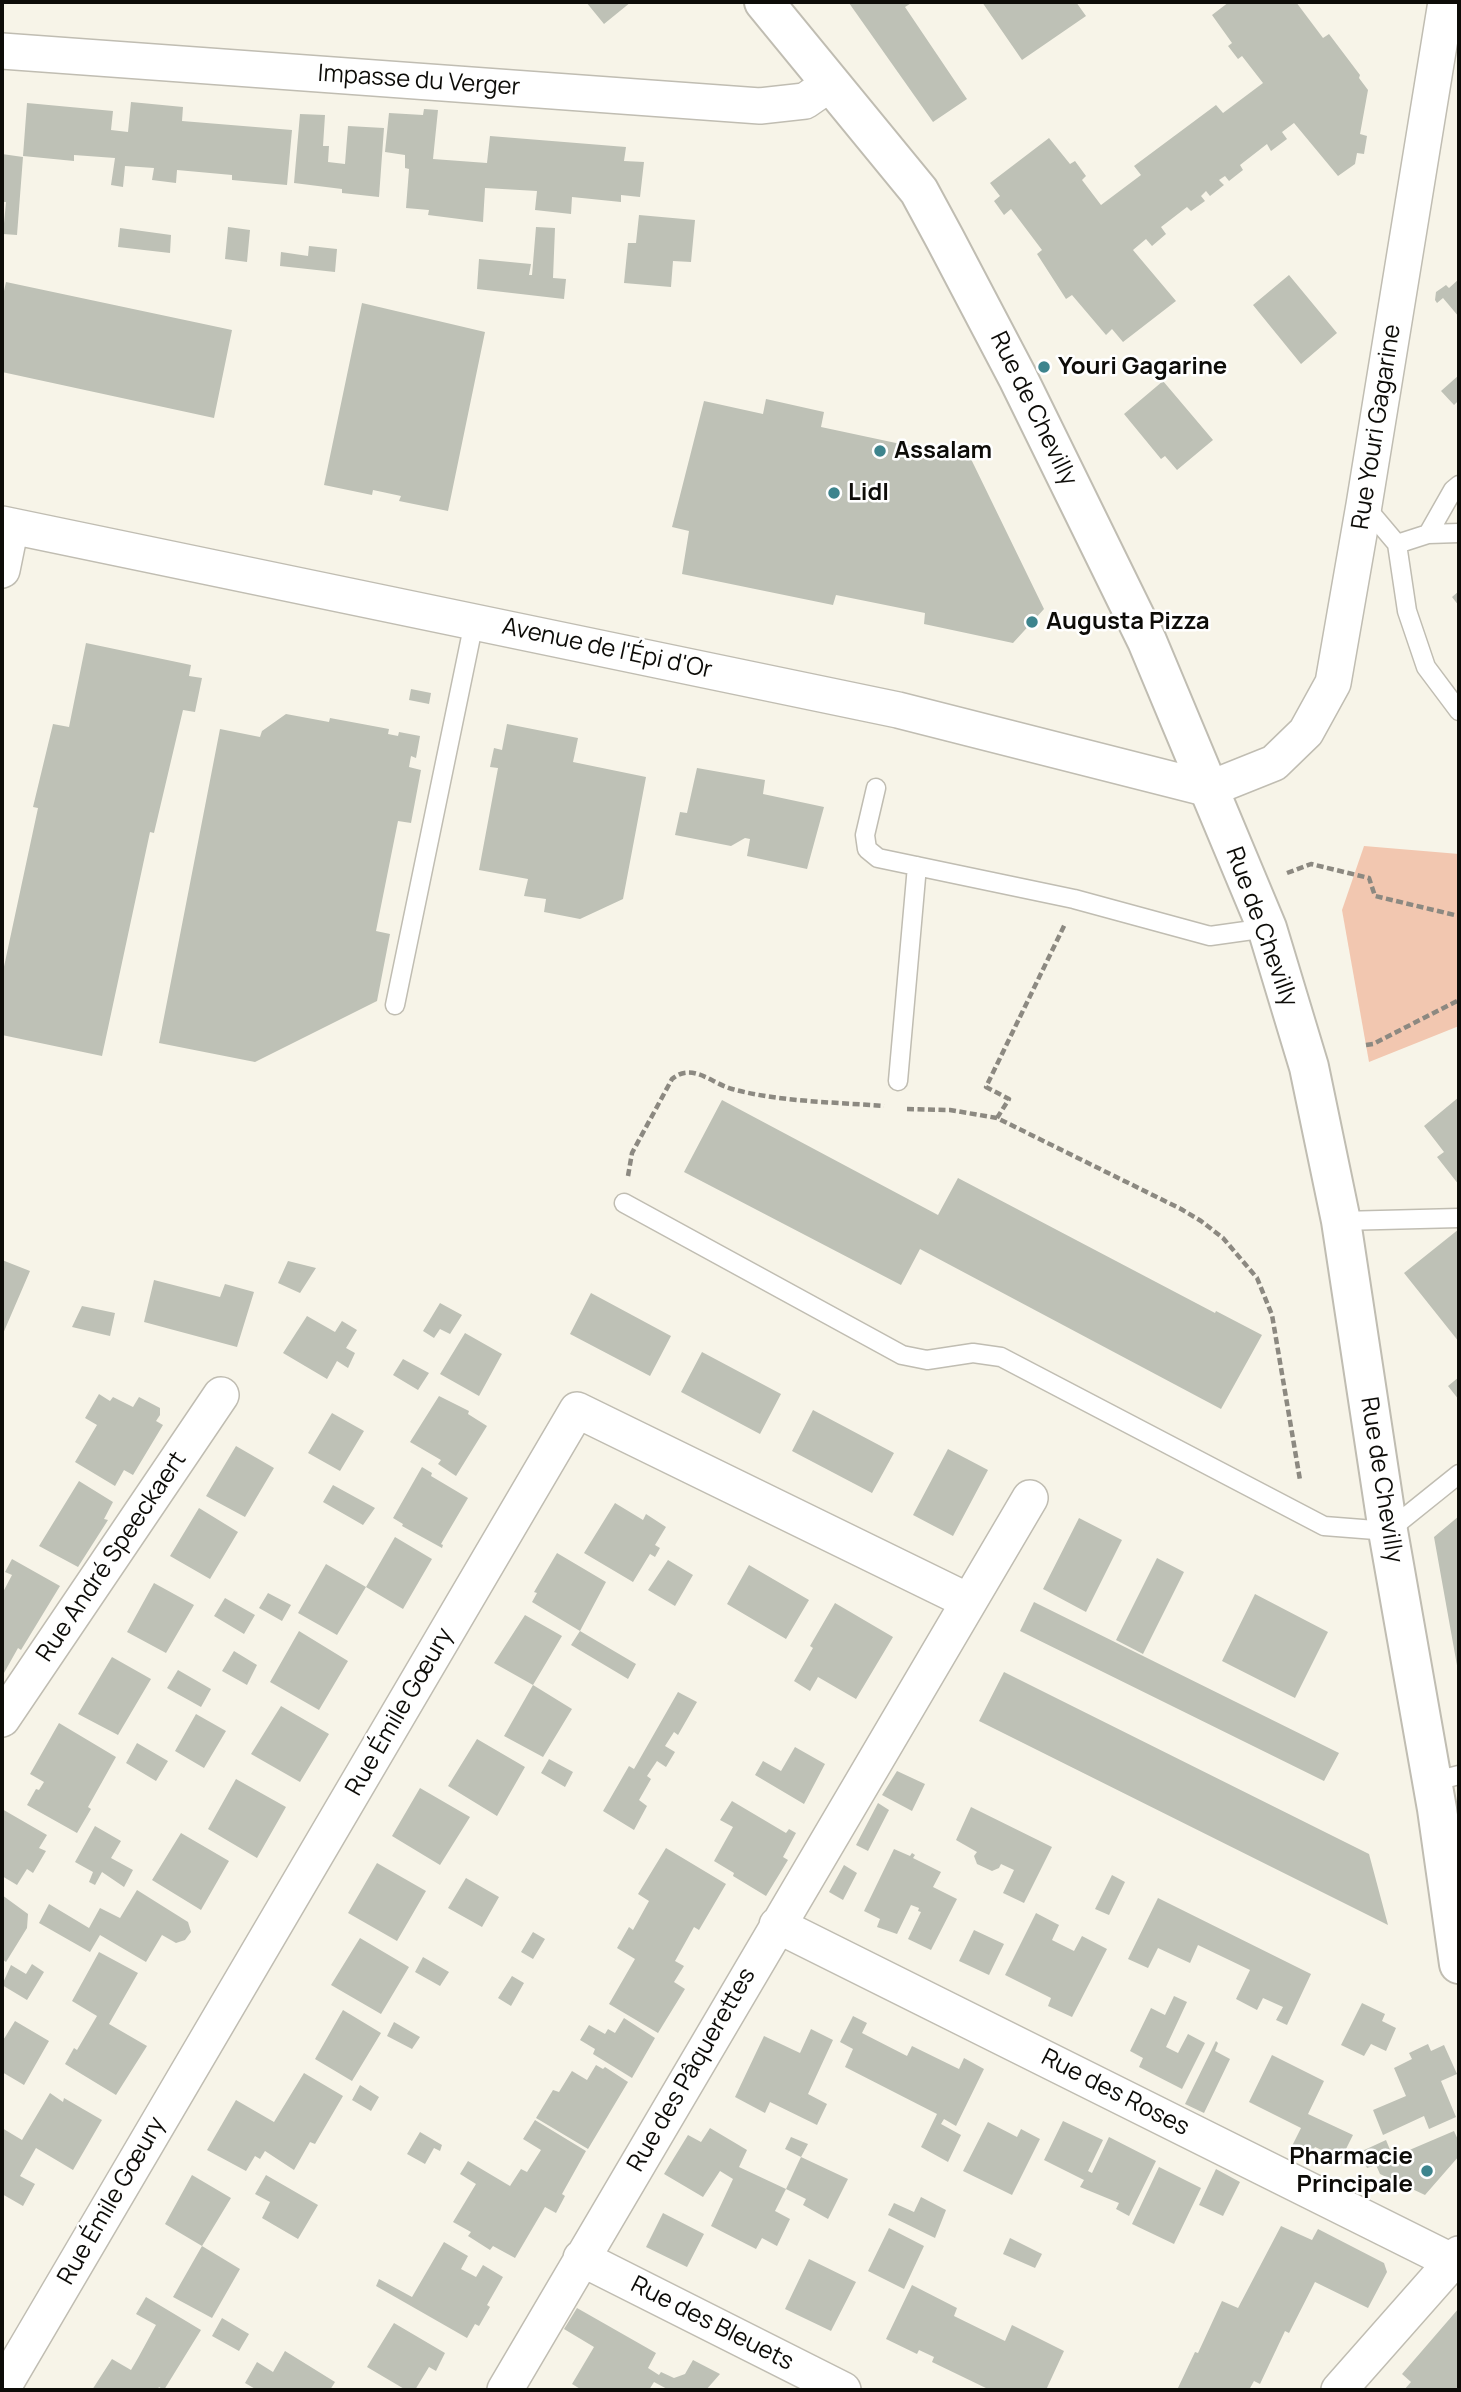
<!DOCTYPE html>
<meta charset="utf-8">
<style>
body{margin:0}
#map{position:relative;width:1461px;height:2392px;overflow:hidden;background:#f7f4e8;font-family:Manrope,sans-serif}
canvas{display:block}
.frame{position:absolute;inset:0;border:4px solid #0d0c08;pointer-events:none}
</style>
<div id="map">
<canvas width="1461" height="2392"></canvas>
<div class="frame"></div>
</div>
<script>
const context = document.querySelector('canvas').getContext('2d');
context.lineJoin = 'round';
function fillPath(path, color) { context.fillStyle = color; context.fill(path, 'evenodd'); }
function trace(path, color, width, dash) { context.strokeStyle = color; context.lineWidth = width; context.lineCap = dash ? 'butt' : 'round'; context.setLineDash(dash || []); context.stroke(path); }
function write(font, color, halo, rows, align = 'center') {
  context.font = font + ' Manrope,sans-serif'; context.lineWidth = 5; context.setLineDash([]); context.textBaseline = 'middle'; context.strokeStyle = halo; context.fillStyle = color; for (const [text, x, y, turn = 0] of rows) {
    context.save(); context.translate(x, y); context.rotate((+turn || 0) * Math.PI / 180); context.textAlign = isNaN(turn) ? turn : align; if (halo) context.strokeText(text, 0, 0); context.fillText(text, 0, 0); context.restore();
  }
}
const green = new Path2D(`
 M1364,846L1459,854V1026L1369,1062L1342,910Z`);
const building = new Path2D(`
 M586,2H631L604,24Z
 M851,2H913L905,7L967,99L933,122L849,3Z
 M982,2H1076L1086,16L1022,60Z
 M1229,2H1296L1323,38L1329,34L1360,75L1359,78L1368,90L1360,134L1367,136L1364,154L1357,153L1355,164L1338,176L1294,123L1282,132L1287,139L1271,151L1267,144L1240,165L1243,170L1229,181L1225,176L1219,180L1224,185L1210,196L1206,191L1201,196L1205,201L1191,211L1187,207L1161,227L1166,234L1152,246L1146,239L1133,250L1176,301L1123,342L1112,329L1106,335L1072,295L1066,299L1037,254L1042,250L1011,209L1004,215L994,201L1000,196L990,183L1049,138L1070,164L1075,161L1086,176L1082,180L1101,205L1141,175L1134,166L1216,105L1223,113L1263,83L1242,56L1238,59L1228,46L1232,43L1212,15Z
 M131,102L183,107L182,121L292,130L287,185L232,180V175L177,170L176,183L152,180L154,168L125,166L123,187L111,185L115,158L74,155V161L23,156L27,103L113,111L111,130L128,132Z
 M424,109L438,110L433,159L487,163L490,136L626,147L624,161L644,162L640,197L621,195V202L572,197L571,214L535,210L537,191L485,188L483,222L428,215L429,210L406,208L409,169L405,168V155L385,152L389,113L423,115Z
 M300,114L325,115L323,146H329L328,162L345,164L348,126L384,128L379,197L342,193V189L294,183Z
 M2,154L23,157L17,235L3,234L6,202H2Z
 M639,215L695,220L691,262L673,261L671,287L624,283L628,243H636Z
 M228,227L250,230L247,262L225,259Z
 M536,227L555,228L553,278L566,279L564,299L477,289L479,259L531,264L529,275H532Z
 M120,228L171,235L170,253L118,247Z
 M309,246L337,249L335,272L280,266L281,252L308,256Z
 M1289,275L1337,333L1301,364L1253,305Z
 M1459,279V317L1443,298L1437,303L1435,300L1436,292L1446,285L1449,288Z
 M6,282L232,330L214,418L2,372V300Z
 M362,303L485,332L448,511L399,501L401,496L373,490L372,495L324,485Z
 M1459,375V400L1454,405L1441,391Z
 M1163,381L1213,440L1177,470L1165,456L1161,459L1124,414Z
 M766,399L824,412L821,427L971,459L1044,609L1013,643L924,624L925,613L836,595L833,605L682,574L689,531L672,527L704,401L763,414Z
 M1459,591V606L1452,597Z
 M86,643L191,665L189,676L202,678L195,712L183,710L154,833L150,832L102,1056L2,1035V976L38,808L33,807L53,724L69,727Z
 M411,689L431,693L429,704L409,700Z
 M286,714L329,722L330,718L389,729L388,734L398,736L399,732L420,736L416,758L411,756L409,767L421,770L411,823L398,821L376,931L390,934L377,1001L255,1062L159,1043L220,729L260,737L262,731Z
 M507,724L578,738L573,762L646,777L623,899L580,919L544,912L546,899L524,896L528,879L479,870L498,768L490,767L494,748L502,750Z
 M697,768L765,780L763,794L824,807L807,869L747,856L750,839L745,838L731,846L675,835L680,812L687,813Z
 M1459,1097V1185L1437,1157L1444,1152L1424,1126Z
 M722,1100L938,1215L958,1178L1215,1313L1216,1311L1262,1335L1221,1409L920,1249L901,1285L684,1172Z
 M1459,1229V1342L1404,1273Z
 M2,1260L30,1271L2,1336Z
 M288,1261L316,1268L300,1293L278,1283Z
 M154,1280L220,1297L225,1284L254,1292L237,1347L144,1322Z
 M591,1293L671,1336L650,1376L570,1334Z
 M440,1303L462,1315L450,1334L440,1329L434,1338L423,1331Z
 M82,1306L115,1313L110,1336L72,1327Z
 M307,1316L335,1332L342,1321L357,1330L346,1348L355,1353L348,1368L337,1361L327,1379L283,1353Z
 M465,1333L502,1354L479,1396L440,1374Z
 M702,1352L781,1394L760,1434L681,1392Z
 M403,1359L429,1373L418,1390L393,1375Z
 M1459,1377V1400L1448,1386Z
 M99,1394L110,1401L113,1397L133,1407L139,1397L160,1408V1415L156,1421L163,1425L133,1475L124,1470L115,1486L75,1462L97,1425L85,1418Z
 M439,1396L469,1411L468,1414L487,1426L456,1476L438,1464L441,1460L410,1442Z
 M813,1410L894,1453L872,1493L792,1451Z
 M332,1413L364,1431L340,1471L308,1453Z
 M236,1446L274,1468L245,1517L206,1496Z
 M948,1449L988,1470L953,1536L913,1515Z
 M422,1467L432,1473L431,1476L468,1498L441,1544L443,1545L442,1548L402,1526L403,1524L393,1518Z
 M79,1481L113,1502L104,1519L108,1520L78,1567L39,1546Z
 M333,1485L375,1508L363,1525L323,1502Z
 M615,1503L643,1520L646,1514L666,1527L655,1545L660,1548L655,1557L650,1554L633,1582L584,1553Z
 M199,1508L238,1532L210,1579L170,1556Z
 M1459,1516V1671H1458L1434,1537Z
 M1079,1518L1122,1540L1086,1612L1043,1589Z
 M395,1537L432,1559L403,1609L366,1587Z
 M557,1553L606,1582L580,1631L532,1602L537,1593L534,1592Z
 M1157,1558L1184,1572L1143,1654L1116,1640Z
 M12,1559L60,1586L21,1650L18,1648L4,1673L2,1594L12,1575L5,1572Z
 M668,1560L693,1575L675,1606L648,1590Z
 M326,1564L366,1587L337,1635L298,1613Z
 M749,1565L809,1600L786,1639L727,1604Z
 M154,1583L194,1605L166,1653L127,1632Z
 M268,1593L291,1605L282,1621L259,1608Z
 M1255,1594L1328,1632L1295,1698L1222,1661Z
 M225,1598L255,1615L244,1634L214,1616Z
 M1034,1602L1339,1753L1324,1781L1020,1631Z
 M835,1603L893,1637L856,1699L818,1677L810,1691L794,1681L813,1648L810,1646Z
 M525,1615L562,1636L533,1685L494,1663Z
 M299,1631L348,1661L319,1710L270,1682Z
 M580,1631L636,1664L628,1679L571,1645Z
 M234,1651L257,1665L247,1685L222,1671Z
 M112,1657L151,1679L118,1735L78,1714Z
 M178,1670L211,1689L201,1707L167,1688Z
 M1004,1672L1369,1854L1388,1925L979,1721Z
 M533,1685L572,1709L543,1757L504,1736Z
 M678,1692L697,1702L678,1735L674,1732L665,1746L675,1752L666,1767L657,1761L647,1776L651,1779L639,1800L647,1806L634,1830L603,1811L629,1766L634,1769Z
 M281,1706L329,1734L300,1782L251,1754Z
 M196,1714L226,1731L204,1768L175,1751Z
 M59,1723L116,1757L88,1807L91,1809L77,1833L27,1805L36,1789L39,1790L44,1782L30,1774Z
 M477,1739L525,1767L497,1816L448,1786Z
 M137,1743L168,1761L156,1781L126,1763Z
 M795,1747L825,1764L804,1804L755,1775L763,1761L781,1771Z
 M549,1759L573,1772L565,1787L541,1773Z
 M897,1771L925,1784L912,1811L882,1795Z
 M236,1779L286,1807L257,1858L208,1829Z
 M420,1788L470,1817L440,1865L392,1836Z
 M732,1801L786,1833L789,1829L796,1833L783,1857L788,1860L766,1896L733,1876L734,1873L714,1861L733,1827L720,1820Z
 M878,1803L889,1810L868,1851L856,1845Z
 M971,1807L1052,1847L1024,1903L1003,1893L1014,1870L1001,1864L999,1868L992,1871L977,1864L974,1856L977,1852L956,1840Z
 M2,1809L47,1835L39,1848L46,1851L33,1873L27,1869L17,1885L2,1876Z
 M95,1826L121,1841L111,1858L133,1870L124,1887L102,1872L95,1885L89,1882L93,1872L75,1862Z
 M181,1833L229,1861L201,1910L152,1880Z
 M666,1848L726,1884L699,1930L694,1927L675,1961L684,1966L674,1982L685,1989L658,2033L609,2004L635,1959L617,1948L629,1927L633,1930L649,1901L638,1894Z
 M894,1849L910,1856L912,1853L915,1855L913,1858L941,1872L933,1887L957,1899L931,1950L908,1939L921,1912L918,1911L919,1908L911,1905L897,1934L877,1927L880,1919L864,1911Z
 M377,1863L426,1891L397,1941L348,1913Z
 M844,1865L857,1873L843,1900L829,1892Z
 M1112,1875L1125,1882L1109,1915L1095,1909Z
 M466,1878L499,1897L482,1927L448,1908Z
 M137,1890L188,1922L191,1932L185,1940L176,1943L162,1935L146,1962L100,1935L90,1952L39,1923L49,1904L89,1928L100,1908L120,1918Z
 M2,1895L28,1914L27,1928L6,1962L2,1959Z
 M1158,1898L1311,1974L1287,2025L1276,2020L1283,2007L1263,1998L1257,2010L1236,1999L1250,1970L1198,1945L1190,1963L1158,1948L1148,1968L1128,1959Z
 M1036,1913L1059,1925L1052,1940L1074,1951L1082,1936L1107,1949L1072,2017L1048,2006L1051,1998L1005,1975Z
 M974,1930L1004,1944L989,1975L959,1961Z
 M533,1932L545,1939L533,1959L521,1952Z
 M360,1938L409,1967L381,2014L331,1985Z
 M99,1952L138,1973L109,2024L147,2046L116,2095L65,2064L74,2048L77,2050L97,2016L72,2001Z
 M423,1957L449,1972L440,1986L415,1972Z
 M32,1964L44,1972L27,2000L2,1985L11,1965L26,1974Z
 M512,1976L524,1983L511,2006L498,1998Z
 M1174,1996L1187,2002L1166,2047L1178,2053L1188,2034L1205,2043L1182,2089L1139,2067L1143,2058L1130,2051L1151,2008L1165,2015Z
 M1362,2003L1385,2014L1382,2021L1396,2028L1386,2051L1371,2044L1364,2056L1341,2045Z
 M343,2010L381,2033L352,2081L315,2059Z
 M853,2016L867,2023L862,2033L907,2056L912,2046L959,2069L964,2058L984,2069L956,2126L944,2119L941,2124L961,2135L948,2162L921,2147L937,2114L845,2067L853,2049L840,2042Z
 M624,2018L655,2038L632,2078L593,2054L595,2049L580,2040L589,2025L605,2034L608,2029L615,2033Z
 M15,2021L49,2041L24,2085L2,2072V2042Z
 M394,2022L420,2037L412,2049L387,2036Z
 M811,2029L833,2040L808,2094L827,2104L817,2125L770,2102L765,2113L735,2097L764,2036L800,2053Z
 M1216,2041L1218,2043L1215,2051L1230,2059L1204,2113L1185,2104Z
 M1428,2044L1431,2051L1444,2045L1457,2074L1441,2081L1456,2117L1429,2129L1424,2116L1383,2135L1373,2110L1406,2096L1394,2068L1412,2059L1409,2053Z
 M1272,2055L1324,2081L1308,2114L1353,2135L1341,2159L1315,2147L1309,2158L1291,2148L1301,2128L1249,2102Z
 M596,2065L603,2069L605,2067L628,2082L588,2149L536,2118L553,2090L559,2092L572,2071L587,2080Z
 M304,2073L343,2096L315,2144L310,2142L294,2170L265,2151L260,2159L255,2156L246,2171L207,2150L236,2100L274,2122Z
 M360,2085L379,2097L371,2111L352,2100Z
 M50,2093L63,2102L64,2098L102,2120L73,2170L36,2148L20,2176L35,2184L23,2206L2,2194V2128L22,2140Z
 M535,2120L586,2151L562,2194L565,2196L556,2213L545,2207L515,2258L493,2246L490,2250L468,2236L471,2232L453,2222L476,2184L460,2174L468,2161L510,2186L521,2169L527,2172L541,2150L523,2139Z
 M1063,2121L1103,2140L1088,2171L1092,2173L1109,2137L1156,2161L1129,2216L1116,2209L1119,2203L1080,2187L1084,2180L1044,2160Z
 M988,2122L1017,2137L1021,2129L1040,2139L1012,2195L963,2171Z
 M710,2128L747,2150L739,2167L786,2189L801,2157L848,2179L828,2219L803,2205L806,2199L786,2189L775,2211L790,2219L777,2246L762,2238L756,2249L711,2226L733,2179L720,2171L703,2197L664,2174L688,2135L701,2142Z
 M1454,2131L1459,2142V2156L1425,2195L1380,2174L1376,2165L1367,2168L1360,2152L1386,2140L1393,2157Z
 M420,2132L442,2145L440,2151L434,2148L425,2164L407,2154Z
 M791,2137L808,2144L801,2157L785,2149Z
 M1159,2167L1201,2188L1174,2244L1132,2224Z
 M1216,2169L1240,2182L1223,2216L1199,2205Z
 M192,2175L231,2198L202,2246L240,2269L212,2318L173,2297L202,2246L165,2224Z
 M266,2175L318,2205L298,2239L262,2218L270,2202L255,2194Z
 M921,2197L946,2210L935,2238L888,2215L894,2203L914,2212Z
 M663,2213L704,2234L687,2267L646,2247Z
 M1281,2226L1312,2240L1318,2229L1384,2263L1387,2272L1368,2308L1315,2282L1289,2333L1285,2331L1260,2384L1254,2381L1249,2390H1177L1195,2352L1198,2353L1222,2301L1238,2308Z
 M889,2228L924,2246L904,2289L868,2271Z
 M1010,2238L1042,2254L1035,2268L1003,2254Z
 M444,2242L468,2256L461,2269L476,2277L483,2265L503,2277L487,2305L490,2307L479,2326L475,2324L467,2338L376,2286L379,2279L412,2297Z
 M809,2259L856,2282L831,2331L785,2309Z
 M912,2285L957,2308L954,2316L1005,2341L1012,2325L1064,2351L1046,2390H990L932,2362L934,2357L919,2350L917,2354L886,2339Z
 M146,2297L201,2330L164,2390L159,2387L157,2390H92L112,2359L131,2370L138,2358L156,2325L136,2314Z
 M577,2308L656,2353L648,2368L659,2375L661,2372L674,2378L685,2374L693,2360L720,2374L706,2390H669L654,2382L649,2390H582L572,2384L594,2347L564,2329Z
 M1459,2308V2390H1404L1411,2382L1402,2374Z
 M222,2318L249,2334L239,2351L212,2336Z
 M394,2323L445,2353L436,2371L429,2367L415,2390H406L367,2367Z
 M285,2351L335,2382L330,2390H265L262,2388L257,2390L245,2383L257,2362L273,2372Z`);
const path = new Path2D(`
 M1287,873L1311,864L1369,878L1375,896L1459,916
 M1366,1045L1373,1044L1459,1000
 M907,1109L950,1110L997,1118L1181,1209L1201,1221L1223,1238L1257,1278L1272,1315L1300,1480
 M997,1118L1009,1099L986,1087L1065,924
 M628,1176L632,1153L672,1079C692,1062 711,1083 732,1089C780,1102 834,1102 884,1106`);
const service = new Path2D(`
 M1364,505L1397,544L1407,611L1426,667L1459,711
 M1428,534L1459,533
 M1397,544L1428,534L1453,490L1459,485
 M876,788L865,835L867,849L878,858L1074,899L1210,936L1267,928
 M395,1005L474,622
 M898,1081L917,866
 M624,1203L902,1355L927,1360L973,1353L1001,1357L1324,1526L1388,1531L1459,1474
 M1341,1221L1459,1218
 M1432,1782L1459,1775`);
const minor = new Path2D(`
 M2,51L760,106L805,101L831,83
 M2,524L898,710L1209,789L1274,763L1306,732L1333,683L1364,505L1446,2
 M2,570L11,526
 M2,1719L221,1395
 M777,1925L1453,2262
 M581,2258L843,2390
 M2,2389L577,1410L968,1601
 M505,2390L1030,1498
 M1339,2390L1459,2254`);
const tertiary = new Path2D(`
 M764,2L919,191L945,239L1018,378L1147,641L1267,928L1309,1067L1341,1221L1388,1531L1437,1809L1459,1964`);
const markers = [
 [1044,367,7,"#3d848d"],
 [880,451,7,"#3d848d"],
 [834,493,7,"#3d848d"],
 [1032,622,7,"#3d848d"],
 [1427,2171,7,"#3d848d"]
];
const streetNames = [
 ["Impasse du Verger",419,81,4],
 ["Rue de Chevilly",1033,409,64],
 ["Rue Youri Gagarine",1377,427,-81],
 ["Avenue de l'Épi d'Or",607,649,12],
 ["Rue de Chevilly",1261,927,70],
 ["Rue de Chevilly",1381,1480,81],
 ["Rue André Speeckaert",112,1557,-56],
 ["Rue Émile Gœury",400,1712,-60],
 ["Rue des Pâquerettes",692,2070,-60],
 ["Rue des Roses",1115,2093,27],
 ["Rue Émile Gœury",112,2201,-60],
 ["Rue des Bleuets",712,2324,27]
];
const poiNames = [
 ["Youri Gagarine",1058,367],
 ["Assalam",894,451],
 ["Lidl",848,493],
 ["Augusta Pizza",1046,622],
 ["Pharmacie",1413,2157,"right"],
 ["Principale",1413,2185,"right"]
];
fillPath(green, '#f2c7b0');
fillPath(building, '#bec1b6');
trace(service, '#c0bdb2', 21);
trace(minor, '#c0bdb2', 38);
trace(tertiary, '#c0bdb2', 42);
trace(path, '#8c8981', 4.5, [7, 3.5]);
trace(service, '#fff', 18);
trace(minor, '#fff', 35);
trace(tertiary, '#fff', 38);
for (const [x, y, r, color] of markers) { const dot = new Path2D(); dot.arc(x, y, r, 0, 2 * Math.PI); context.fillStyle = color; context.fill(dot); trace(dot, '#fff', 2.5); }
write('24px', '#0d0c08', '#fff', streetNames);
write('bold 24px', '#0d0c08', '#fff', poiNames, 'left');
</script>
